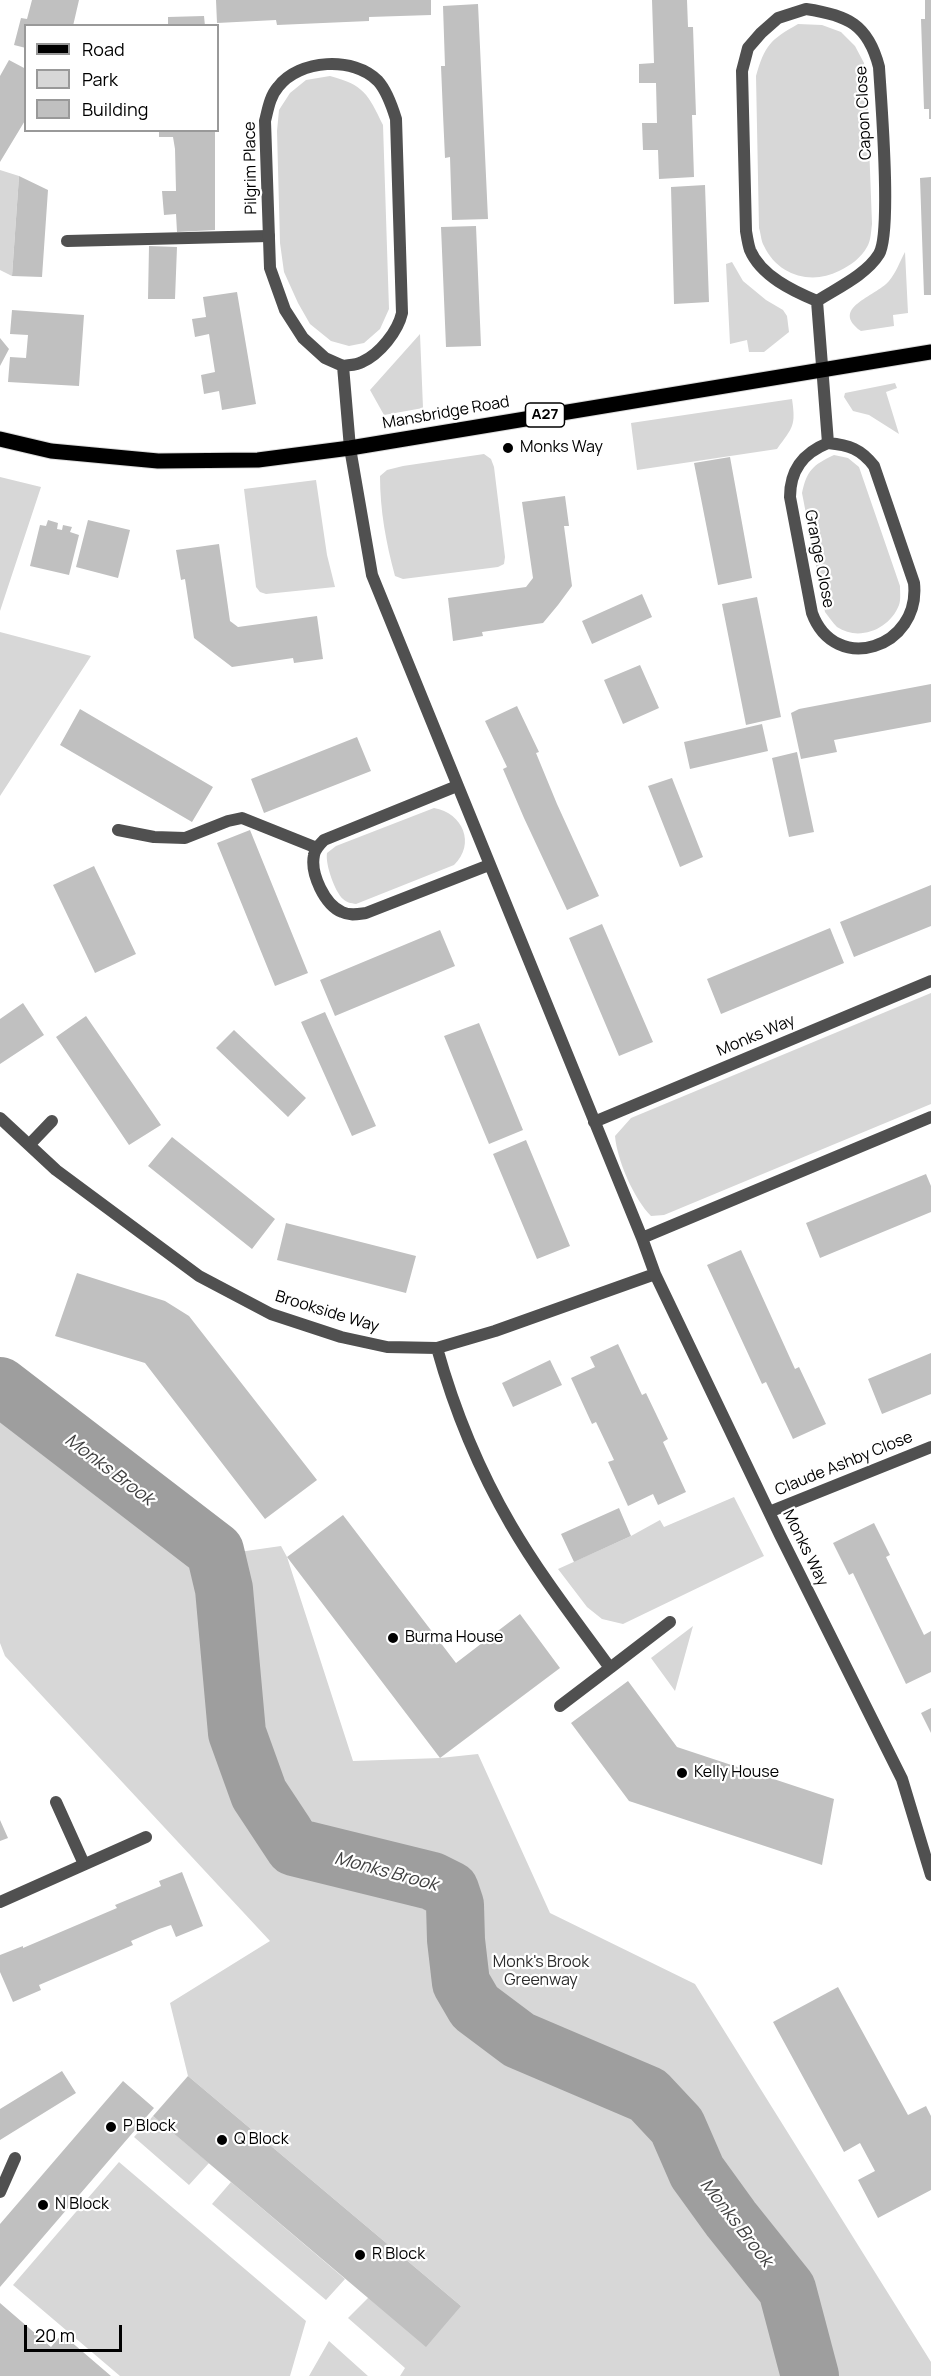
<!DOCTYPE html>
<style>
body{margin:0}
#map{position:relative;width:931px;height:2376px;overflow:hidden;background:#fff;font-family:Manrope,sans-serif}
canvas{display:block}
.legend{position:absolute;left:24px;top:24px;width:195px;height:108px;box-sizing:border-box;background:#fff;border:2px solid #999;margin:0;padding:8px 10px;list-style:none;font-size:18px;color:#000}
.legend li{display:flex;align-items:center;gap:12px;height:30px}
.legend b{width:30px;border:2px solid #999}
.scale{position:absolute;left:24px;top:2325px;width:98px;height:27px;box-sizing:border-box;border:3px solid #000;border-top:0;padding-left:8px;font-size:18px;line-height:21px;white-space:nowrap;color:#000;-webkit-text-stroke:4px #fff;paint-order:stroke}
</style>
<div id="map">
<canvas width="931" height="2376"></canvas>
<ul class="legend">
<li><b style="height:8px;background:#000"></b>Road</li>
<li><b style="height:16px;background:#d7d7d7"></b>Park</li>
<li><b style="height:16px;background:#c0c0c0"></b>Building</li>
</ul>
<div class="scale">20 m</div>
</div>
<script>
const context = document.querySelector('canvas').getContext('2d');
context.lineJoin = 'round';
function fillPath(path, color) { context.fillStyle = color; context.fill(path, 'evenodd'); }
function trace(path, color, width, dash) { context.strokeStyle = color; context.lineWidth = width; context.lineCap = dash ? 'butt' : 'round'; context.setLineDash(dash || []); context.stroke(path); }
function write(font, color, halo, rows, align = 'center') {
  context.font = font + ' Manrope,sans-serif'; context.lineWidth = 4.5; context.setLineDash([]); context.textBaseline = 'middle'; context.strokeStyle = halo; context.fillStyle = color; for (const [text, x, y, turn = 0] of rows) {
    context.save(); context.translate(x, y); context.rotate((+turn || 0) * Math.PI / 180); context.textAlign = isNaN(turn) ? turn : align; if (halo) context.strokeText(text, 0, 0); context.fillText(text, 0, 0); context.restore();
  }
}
const green = new Path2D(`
 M798,24L822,25L841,32L855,46L864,63L867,90L872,224C871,231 871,241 867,247C861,258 851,265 839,271C812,285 778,276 764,246C761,241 761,234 759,228L756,76C765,45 770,40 798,24Z
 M330,76C364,85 368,94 383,125L389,309L380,329L364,343L349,346L331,341L310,324L298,303L284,272L280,243L277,131L279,110L290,93L306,80Z
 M0,170L19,176L12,276L0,270Z
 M905,252L908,313L893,315L894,326L861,331C829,308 875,297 889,281C896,273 900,261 905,252Z
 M732,262L743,281L766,300L783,310L787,316L789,332L764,352H749L747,340L730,344L726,264Z
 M420,334L423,408L384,415L370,390Z
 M895,383L897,388L886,392L899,434L869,415L853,411L844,397L845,393Z
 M792,399C796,426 793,427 777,449L637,470L631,423Z
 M484,454L491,459L494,467L505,557L504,564L498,567L403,579L395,576C386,543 380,510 380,476L387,470L403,466Z
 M834,455L848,458L859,467L900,586C900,592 901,600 899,605C890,629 859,642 837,627C833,623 829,617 825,612L802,493C807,470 813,465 834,455Z
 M0,477L41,487L0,611Z
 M316,480L327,555L335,587L266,594L260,592L256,587L244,489Z
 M0,632L91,656L0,796Z
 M434,808C463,813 476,844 454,865L356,904C351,903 347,903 343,899C335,892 325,864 327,853L336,846Z
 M931,993V1104L664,1215L651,1216C634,1199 617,1160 615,1136L631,1118Z
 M0,1412L196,1568L206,1588L208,1632L228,1738L245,1787L265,1822L289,1854L376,1884L437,1897L443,1907L445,1997L460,2019L512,2056L636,2112L664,2139L680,2182L774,2296L786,2356L794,2376H400L405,2368L348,2318L368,2298L461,2306L188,2076L170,2003L270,1941L5,1656L0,1643Z
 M734,1497L764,1556L623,1624L602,1619L587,1607L558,1569L631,1536L660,1520L664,1527Z
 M281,1546L287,1557L353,1761L440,1758L478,1754L550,1913L695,1984L931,2362V2376H832L803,2276L716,2165L688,2116L657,2083L633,2069L563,2037L544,2032L530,2031L511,2022L496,2010L476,1975L467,1931L468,1909L465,1893L453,1875L405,1858L344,1846L318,1828L296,1803L275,1776L262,1748L248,1684L232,1553Z
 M693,1626L675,1691L651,1658Z
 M153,2116L209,2163L189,2185L134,2137Z
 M119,2162L306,2321L290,2376H120L13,2285Z
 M231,2182L345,2279L326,2300L212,2204Z
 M329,2341L368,2376H309Z`);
const river = new Path2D(`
 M0,1386L215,1551L224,1589L237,1733L259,1794L294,1847L432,1881L450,1890L455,1905L456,1940L461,1983L475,2007L519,2040L648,2095L677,2126L697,2172L731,2219L787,2289L810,2376`);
const building = new Path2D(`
 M32,0H79L73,26H26V48L14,45L21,18L27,19Z
 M216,0H431V15L369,17V21L277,25L276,20L217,23Z
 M652,0H687L688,27H693L696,115H692L694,177L659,179L658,150H643L642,123H657L656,83H639V64L654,63Z
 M925,0H931V119H929V109H924L921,19H925Z
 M478,4L488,219L452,220L450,157L445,158L443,114L441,66H445L443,6Z
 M204,16L205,26H168V17Z
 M9,60L26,69V119L0,162V76Z
 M159,130H215V230L177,232L176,214L164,215L162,191H176L175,149L173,137H159Z
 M19,176L48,190L42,277L12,276Z
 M931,177V295H924L920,178Z
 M705,185L709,302L674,304L671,187Z
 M476,226L481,346L446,347L441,227Z
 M149,246L177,247L175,299H148Z
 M237,292L256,404L222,410L219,391L204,394L201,375L215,372L209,334L195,337L192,319L206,317L203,297Z
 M12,310L84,315L79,386L8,382L10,357L26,358L28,335L10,334Z
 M0,338L9,349L0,366Z
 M730,457L752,578L718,585L694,463Z
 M565,496L569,526H564L572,586L558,605L543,623L482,632L483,636L453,641L448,598L526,587L533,578L522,502Z
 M48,520L58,523L57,529L62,530L63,525L72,527L70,532L79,535L69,575L30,566L40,525L46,526Z
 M88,520L130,530L118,578L76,567Z
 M219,544L230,621L238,627L317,616L323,659L294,663L293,658L232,667L194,638L185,579L181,580L176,550Z
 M642,594L652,617L592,644L582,621Z
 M757,597L781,717L746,725L722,604Z
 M640,665L659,708L623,724L604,680Z
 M931,684V722L834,740L837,752L801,759L791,713L799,709Z
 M517,706L539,752L536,753L557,804L599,896L567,910L524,818L503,769L507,767L485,721Z
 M80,709L213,787L192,822L60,745Z
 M762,724L768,751L690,769L684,742Z
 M357,737L371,771L264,813L251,779Z
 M797,752L814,832L789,837L772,758Z
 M672,778L703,857L680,867L648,786Z
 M250,830L308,973L275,986L217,843Z
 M94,866L136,954L95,973L53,885Z
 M931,885V926L854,957L840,922Z
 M602,924L653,1042L619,1056L569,938Z
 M830,928L844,963L721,1014L707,979Z
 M440,930L455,966L335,1016L320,980Z
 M23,1003L44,1035L0,1064V1019Z
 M325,1012L376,1126L352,1136L301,1022Z
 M86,1016L161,1125L129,1145L56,1037Z
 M479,1023L523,1130L489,1144L444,1036Z
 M234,1030L306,1098L288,1117L216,1048Z
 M172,1137L275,1219L252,1249L148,1166Z
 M526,1140L570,1246L537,1259L493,1154Z
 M926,1174L931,1186V1212L820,1258L806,1223Z
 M286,1223L416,1256L406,1293L277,1260Z
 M741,1250L795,1369L799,1367L826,1424L793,1439L766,1382L762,1384L707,1265Z
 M77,1273L165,1301L189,1316L317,1480L265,1519L145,1363L55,1336Z
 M618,1344L642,1395L646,1393L668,1439L663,1442L686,1492L658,1505L653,1494L628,1506L608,1462L614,1460L596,1422L592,1424L571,1378L595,1367L590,1357Z
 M931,1353V1394L882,1414L868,1379Z
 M550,1360L562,1385L513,1407L502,1383Z
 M619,1508L631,1536L574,1562L561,1534Z
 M343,1515L456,1663L520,1614L560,1668L440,1758L287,1557Z
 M874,1523L890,1555L886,1557L924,1635L931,1631V1672L906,1684L853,1573L849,1575L833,1543Z
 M628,1681L677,1747L834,1799L822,1865L629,1801L571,1723Z
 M931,1708V1733L921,1713Z
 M0,1820L8,1838L0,1841Z
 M182,1872L203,1926L176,1937L171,1925L159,1929L131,1941L133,1945L39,1985L41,1990L13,2002L0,1972V1955L23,1946V1948L117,1908L115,1905L161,1886L159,1881Z
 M838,1987L908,2115L926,2106L931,2116V2190L878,2218L858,2180L875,2171L860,2143L844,2152L773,2022Z
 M62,2071L76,2093L0,2140V2109Z
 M188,2076L461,2306L426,2347L153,2116Z
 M123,2081L154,2108L0,2287V2224Z
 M0,2303L51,2347L62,2334L111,2376H0Z`);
const service = new Path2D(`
 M67,241L269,236
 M0,2192L15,2158`);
const minor = new Path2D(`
 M806,9C847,15 868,24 879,67C881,100 892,232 879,254C866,275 837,288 817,301C793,291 761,276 750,250C748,244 747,237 746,231L742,71L748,48L761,33L778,18Z
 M817,301L828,443C803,453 790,470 790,497L812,613C835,676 921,648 914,583L874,466C861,449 849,445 828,443
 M343,366L325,358L303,338L285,310L270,268L265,121C268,109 270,96 278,87C299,59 354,56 378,81C387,91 392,106 396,119L402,313C398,331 380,354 362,362C357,365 349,365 343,366L350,448L372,575L642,1238L655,1274L780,1535L902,1779L931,1875
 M457,786L324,840C320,844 315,849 314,855C310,874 325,905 342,912C350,916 358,914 366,913L489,865
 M118,830L154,837L185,838L228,821L242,818L317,848
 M0,1118L56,1170L199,1276L271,1314L341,1337L387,1347L437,1348L495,1331L655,1274
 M594,1122L931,981
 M29,1145L52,1121
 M642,1238L931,1117
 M437,1348C454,1409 479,1470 511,1525C540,1575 576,1621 610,1668L670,1622
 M769,1512L931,1447
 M560,1706L610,1668
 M56,1802L84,1864
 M0,1902L146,1837`);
const primary = new Path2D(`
 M0,439L51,451L158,461L258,460L350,448L931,352`);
const markers = [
 [508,448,6,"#000"],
 [393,1638,6,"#000"],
 [682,1773,6,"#000"],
 [111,2127,6,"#000"],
 [222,2140,6,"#000"],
 [43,2205,6,"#000"],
 [360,2255,6,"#000"]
];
const shields = [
 [545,415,39]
];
const shieldNames = [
 ["A27",545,415]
];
const streetNames = [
 ["Capon Close",864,113,-93],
 ["Pilgrim Place",251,168,-91],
 ["Mansbridge Road",446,413,-10],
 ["Grange Close",819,559,79],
 ["Monks Way",756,1036,-23],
 ["Brookside Way",327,1312,17],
 ["Claude Ashby Close",844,1464,-22],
 ["Monks Way",805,1548,64]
];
const poiNames = [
 ["Monks Way",520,448],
 ["Burma House",405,1638],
 ["Kelly House",694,1773],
 ["P Block",123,2127],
 ["Q Block",234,2140],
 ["N Block",55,2205],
 ["R Block",372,2255]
];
const parkNames = [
 ["Monk's Brook",541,1963],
 ["Greenway",541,1981]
];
const waterNames = [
 ["Monks Brook",109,1470,37],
 ["Monks Brook",386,1872,15],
 ["Monks Brook",736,2223,52]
];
fillPath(green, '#d7d7d7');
trace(river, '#9e9e9e', 58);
fillPath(building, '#c0c0c0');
trace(primary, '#dbdbdb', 17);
trace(service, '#505050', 12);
trace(minor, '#505050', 12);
trace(primary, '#000', 15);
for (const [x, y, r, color] of markers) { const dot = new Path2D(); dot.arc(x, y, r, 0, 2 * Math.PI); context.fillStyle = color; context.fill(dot); trace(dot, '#fff', 2); }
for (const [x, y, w] of shields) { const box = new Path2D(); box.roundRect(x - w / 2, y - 12, w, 24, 4.5); context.fillStyle = '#fff'; context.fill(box); trace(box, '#000', 1.5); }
write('bold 15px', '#000', null, shieldNames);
write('16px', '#000', '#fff', streetNames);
write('16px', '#000', '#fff', poiNames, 'left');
write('16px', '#2e2e2e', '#fff', parkNames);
write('italic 18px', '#3f3f3f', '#fff', waterNames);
</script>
